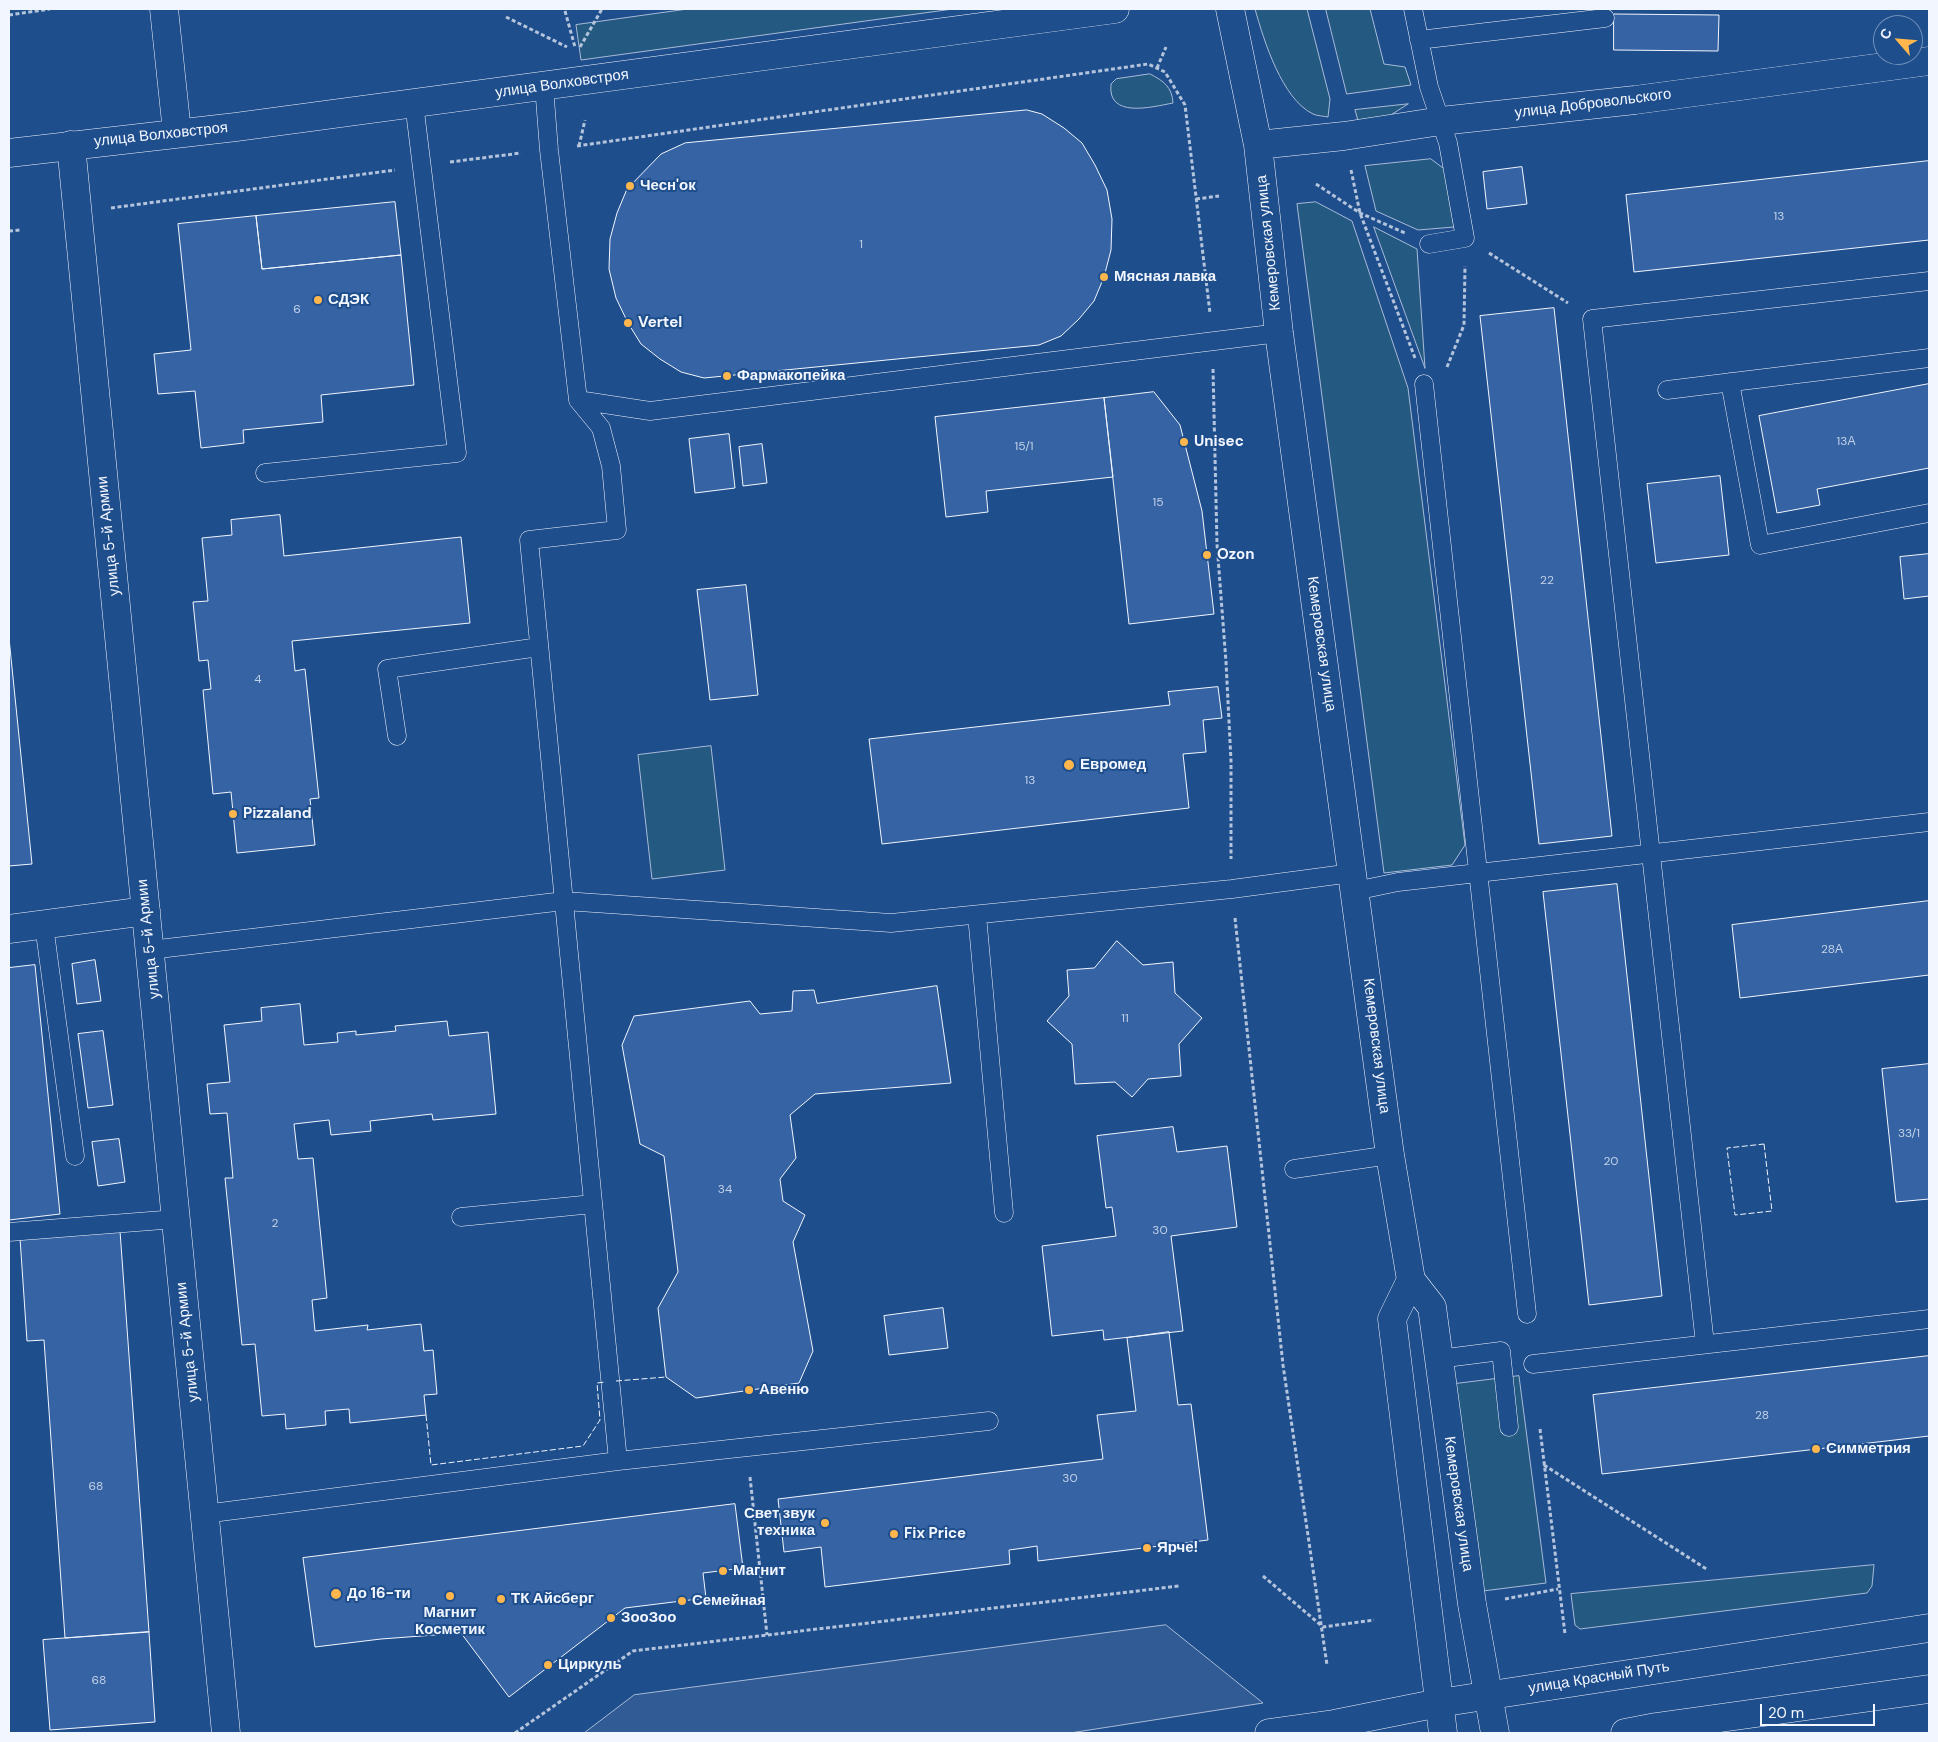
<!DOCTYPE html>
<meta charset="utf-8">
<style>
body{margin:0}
#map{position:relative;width:1938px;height:1742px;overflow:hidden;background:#1f4e8c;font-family:"DM Sans",sans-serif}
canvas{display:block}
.frame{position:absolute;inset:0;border:10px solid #f2f6ff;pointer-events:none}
.north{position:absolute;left:1873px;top:15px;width:50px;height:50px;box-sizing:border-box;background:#1f4e8c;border:1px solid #7391ba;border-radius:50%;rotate:297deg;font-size:14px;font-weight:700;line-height:20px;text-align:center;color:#f2f6ff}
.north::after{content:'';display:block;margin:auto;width:18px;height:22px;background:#ffb74d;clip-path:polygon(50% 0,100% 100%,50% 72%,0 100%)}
.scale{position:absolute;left:1760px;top:1704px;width:115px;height:22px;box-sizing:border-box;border:2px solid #f2f6ff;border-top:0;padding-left:6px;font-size:15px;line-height:18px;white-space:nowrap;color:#f2f6ff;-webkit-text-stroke:4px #1f4e8c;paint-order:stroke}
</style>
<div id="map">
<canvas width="1938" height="1742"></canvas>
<div class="frame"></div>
<div class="north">С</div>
<div class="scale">20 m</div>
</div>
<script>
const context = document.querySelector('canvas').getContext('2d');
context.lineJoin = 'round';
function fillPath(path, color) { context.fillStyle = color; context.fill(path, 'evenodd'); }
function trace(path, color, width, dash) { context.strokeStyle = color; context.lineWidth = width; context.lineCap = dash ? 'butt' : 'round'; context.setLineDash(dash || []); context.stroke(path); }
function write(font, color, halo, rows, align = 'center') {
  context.font = font + ' "DM Sans",sans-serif'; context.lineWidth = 4; context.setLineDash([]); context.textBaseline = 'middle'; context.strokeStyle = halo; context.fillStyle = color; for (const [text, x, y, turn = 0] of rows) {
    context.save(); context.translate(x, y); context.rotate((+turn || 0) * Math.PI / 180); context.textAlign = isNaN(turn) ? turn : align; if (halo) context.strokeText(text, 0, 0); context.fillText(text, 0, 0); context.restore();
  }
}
const green = new Path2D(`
 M688,9H953L581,60L576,25Z
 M1255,9H1307L1330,99L1328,117C1324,116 1317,116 1313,114C1282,99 1264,41 1255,9Z
 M1326,9H1370L1384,64L1405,67L1411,85L1347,94Z
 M1150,74C1164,81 1172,87 1173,103C1152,107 1107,119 1111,84L1116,79Z
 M1408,104L1383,120L1359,124L1355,110Z
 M1431,159L1447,171L1454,227L1418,230L1376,211L1365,166Z
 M1316,202L1352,221L1408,388L1465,845L1452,865L1384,873L1297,204Z
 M1374,227L1417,249L1425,368Z
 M711,746L725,870L652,879L638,755Z
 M1519,1376L1546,1583L1483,1591L1455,1384Z
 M1874,1565L1872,1586L1867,1593L1580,1629L1575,1625L1571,1594Z`);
const parking = new Path2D(`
 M1166,1625L1263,1703L1070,1733H584L634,1695Z`);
const building = new Path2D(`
 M1614,14L1719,15L1718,51L1614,50Z
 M1027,110L1042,114L1064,128L1082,143L1095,165L1107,190L1112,219L1111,250L1104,277L1094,301L1079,319L1061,336L1039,345L704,378L681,372L660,359L641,344L628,323L616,298L609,269L610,239L617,213L627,189L661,154L685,143Z
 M1929,161V240L1634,272L1626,195Z
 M1522,167L1527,204L1487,209L1483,172Z
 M395,202L401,255L262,269L256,216Z
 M256,216L262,269L401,255L414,385L321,395L323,422L243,430L244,443L201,448L195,391L158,394L154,354L191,350L178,224Z
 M1554,308L1612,836L1539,844L1480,316Z
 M1929,384V468L1817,489L1820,505L1777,513L1759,416Z
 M1154,392L1180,425L1202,511L1214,614L1129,624L1104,398Z
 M1104,398L1113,477L986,491L988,512L946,517L935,417Z
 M729,434L735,488L695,493L689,439Z
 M762,444L767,483L743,486L739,447Z
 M1720,476L1729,555L1656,563L1647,484Z
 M280,515L284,556L461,537L470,623L292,641L295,671L305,669L319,798L310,799L315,845L237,853L231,792L213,794L203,690L211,689L208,660L199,661L193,602L208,601L202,538L232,535L231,520Z
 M1929,554V596L1904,599L1900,557Z
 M746,585L758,695L710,700L697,590Z
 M9,638L32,864L9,866Z
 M1218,687L1222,718L1203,720L1206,752L1183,754L1189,808L882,844L869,739L1170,705L1168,692Z
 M1617,884L1662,1296L1589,1305L1543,892Z
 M1929,901V975L1740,998L1732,925Z
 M1117,941L1143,965L1173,962L1175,993L1202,1018L1179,1044L1181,1076L1148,1079L1132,1097L1115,1082L1075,1084L1072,1044L1047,1021L1069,996L1067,970L1094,968Z
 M95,960L101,1001L77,1004L72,964Z
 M35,965L60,1214L9,1220V968Z
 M937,986L951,1083L815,1094L790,1115L796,1158L780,1179L783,1201L805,1215L793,1242L813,1351L799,1383L696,1398L666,1377L658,1308L678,1272L664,1156L640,1144L622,1045L634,1016L750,1001L760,1014L792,1011L793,991L814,990L817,1003Z
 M300,1004L304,1045L338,1042L337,1033L356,1031V1035L396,1031L395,1026L447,1021L449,1036L488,1032L496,1114L433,1120L432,1114L370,1121L371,1131L331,1135L329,1120L294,1124L298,1159L313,1158L327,1298L312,1300L315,1331L368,1325L367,1330L421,1324L424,1351L433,1350L437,1394L424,1395L426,1415L350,1423L349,1409L325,1411L326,1425L286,1429L285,1414L262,1416L255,1344L242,1345L225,1178H233L227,1113L210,1114L207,1084L230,1082L224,1025L262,1021L261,1008Z
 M103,1031L113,1105L88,1108L78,1034Z
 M1929,1064V1199L1896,1202L1882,1069Z
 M1173,1127L1177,1152L1227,1146L1237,1227L1171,1236L1183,1331L1104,1340L1103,1330L1052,1336L1042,1246L1116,1236L1112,1207L1106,1208L1097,1136Z
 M119,1139L125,1182L98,1186L92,1142Z
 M120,1231L149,1632L65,1638L44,1340L27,1341L20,1238Z
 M943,1308L948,1348L889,1355L884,1316Z
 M1169,1332L1178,1405L1191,1404L1208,1540L1038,1561L1037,1546L1024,1548L1009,1550L1010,1564L825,1587L821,1547L784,1552L778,1499L1103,1459L1097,1415L1136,1411L1127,1338Z
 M1929,1356V1436L1602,1474L1593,1395Z
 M735,1504L743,1568L703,1573L706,1598L625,1608L509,1697L461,1633L381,1639L315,1647L303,1558Z
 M149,1632L155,1722L50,1730L43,1640Z`);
const path = new Path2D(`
 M565,11L575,47
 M9,15L50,9
 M506,17L567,47
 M580,47L602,9
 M1157,68L1166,47
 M577,146L1148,64L1165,72L1185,105L1210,313
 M579,146L585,120
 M450,162L521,153
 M1351,170L1360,213L1415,358
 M1316,184L1360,213L1405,233
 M1196,199L1219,196
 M111,208L395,170
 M9,231L20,230
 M1489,253L1568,303
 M1447,367L1464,325L1465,266
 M1213,369L1217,544L1226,662L1231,761V859
 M1235,918L1283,1365L1327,1665
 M1540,1429L1565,1634
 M1544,1465L1708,1570
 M750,1477L767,1635
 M1263,1576L1323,1627L1374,1620
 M1505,1599L1558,1589
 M515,1733L633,1651L1179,1586`);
const lane = new Path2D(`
 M1413,9L1429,87L1448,143L1465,238L1429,244
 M1419,40L1605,18
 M544,86L549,150L578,400L650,411L1279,333
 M1730,382L1760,545L1929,513
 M1424,384L1527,1314
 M1667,390L1929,358
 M578,400L601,428L611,466L617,530L529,540L618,1461
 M265,473L457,453L414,103
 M397,736L387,669L539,647
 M1355,891L1398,882L1929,822
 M977,915L1004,1213
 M44,925L75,1156
 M150,950L564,901L891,923L1232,889L1352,873
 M1294,1169L1390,1155
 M461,1217L593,1204
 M9,1232L176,1219
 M1705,1344L1592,319L1929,281
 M1438,1359L1501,1351L1509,1427
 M1533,1364L1929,1319
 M204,1514L618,1461L989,1421`);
const street = new Path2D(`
 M164,9L177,132
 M71,145L226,1733
 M9,929L146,911`);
const secondary = new Path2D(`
 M1230,9L1258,145L1279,333L1390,1155L1411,1280L1432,1307L1472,1604L1495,1733
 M1258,145L1344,136L1441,121L1635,100L1929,61
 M9,153L236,127L1115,9
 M1411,1280L1392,1319L1443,1733`);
const primary = new Path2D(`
 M1269,1733L1334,1724L1439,1703L1929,1628
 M1625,1733L1656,1727L1929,1689`);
const fence = new Path2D(`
 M1764,1144L1772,1211L1735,1215L1727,1148Z
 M616,1381L666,1377
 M426,1415L431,1465L583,1446L600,1420L597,1383L606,1382`);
const markers = [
 [630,186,5,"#ffb74d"],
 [1104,277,5,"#ffb74d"],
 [318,300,5,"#ffb74d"],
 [628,323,5,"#ffb74d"],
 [727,376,5,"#ffb74d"],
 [1184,442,5,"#ffb74d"],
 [1207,555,5,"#ffb74d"],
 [1069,765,6,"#ffb74d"],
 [233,814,5,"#ffb74d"],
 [749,1390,5,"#ffb74d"],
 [1816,1449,5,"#ffb74d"],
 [825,1523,5,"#ffb74d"],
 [894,1534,5,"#ffb74d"],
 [1147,1548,5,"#ffb74d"],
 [723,1571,5,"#ffb74d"],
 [336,1594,6,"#ffb74d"],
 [450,1596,5,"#ffb74d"],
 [501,1599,5,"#ffb74d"],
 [682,1601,5,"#ffb74d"],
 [611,1618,5,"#ffb74d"],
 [548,1665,5,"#ffb74d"]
];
const numberNames = [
 ["13",1779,217],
 ["1",861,245],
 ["6",297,310],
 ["13А",1846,442],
 ["15/1",1024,447],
 ["15",1158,503],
 ["22",1547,581],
 ["4",258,680],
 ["13",1030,781],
 ["28А",1832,950],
 ["11",1125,1019],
 ["33/1",1909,1134],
 ["20",1611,1162],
 ["34",725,1190],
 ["2",275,1224],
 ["30",1160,1231],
 ["28",1762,1416],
 ["30",1070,1479],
 ["68",96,1487],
 ["68",99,1681]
];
const streetNames = [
 ["улица Волховстроя",562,84,-8],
 ["улица Добровольского",1593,104,-7],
 ["улица Волховстроя",161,135,-6],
 ["Кемеровская улица",1269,243,-96],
 ["улица 5-й Армии",109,536,-96],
 ["Кемеровская улица",1321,644,82],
 ["улица 5-й Армии",149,939,-96],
 ["Кемеровская улица",1376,1046,83],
 ["улица 5-й Армии",188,1342,-96],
 ["Кемеровская улица",1458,1504,82],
 ["улица Красный Путь",1599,1678,-9]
];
const poiNames = [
 ["Чесн'ок",640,186],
 ["Мясная лавка",1114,277],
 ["СДЭК",328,300],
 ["Vertel",638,323],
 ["Фармакопейка",737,376],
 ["Unisec",1194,442],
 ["Ozon",1217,555],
 ["Евромед",1080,765],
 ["Pizzaland",243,814],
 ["Авеню",759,1390],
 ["Симметрия",1826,1449],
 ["Свет звук",815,1514,"right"],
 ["техника",815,1531,"right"],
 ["Fix Price",904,1534],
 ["Ярче!",1157,1548],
 ["Магнит",733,1571],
 ["До 16-ти",347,1594],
 ["ТК Айсберг",511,1599],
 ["Семейная",692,1601],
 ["Магнит",450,1613,"center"],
 ["Косметик",450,1630,"center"],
 ["ЗооЗоо",621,1618],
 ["Циркуль",558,1665]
];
fillPath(green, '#245a82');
trace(green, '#a8bbd7', 1);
fillPath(parking, '#305b95');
trace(parking, '#a8bbd7', 1);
fillPath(building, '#3563a3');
trace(building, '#f2f6ff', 1);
trace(lane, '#f2f6ff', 19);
trace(street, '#f2f6ff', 29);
trace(secondary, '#f2f6ff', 29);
trace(primary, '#f2f6ff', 29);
trace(path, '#b3c4dc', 3, [4, 2.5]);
trace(lane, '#1f4e8c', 18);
trace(street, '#1f4e8c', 28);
trace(secondary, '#1f4e8c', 28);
trace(primary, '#1f4e8c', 28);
trace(fence, '#f2f6ff', 1, [6, 2.5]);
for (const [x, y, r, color] of markers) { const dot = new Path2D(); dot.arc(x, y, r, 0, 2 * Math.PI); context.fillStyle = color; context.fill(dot); trace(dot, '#1f4e8c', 2); }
write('12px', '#c3d1e8', null, numberNames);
write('15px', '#f2f6ff', '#1f4e8c', streetNames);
write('bold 15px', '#f2f6ff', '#1f4e8c', poiNames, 'left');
</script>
